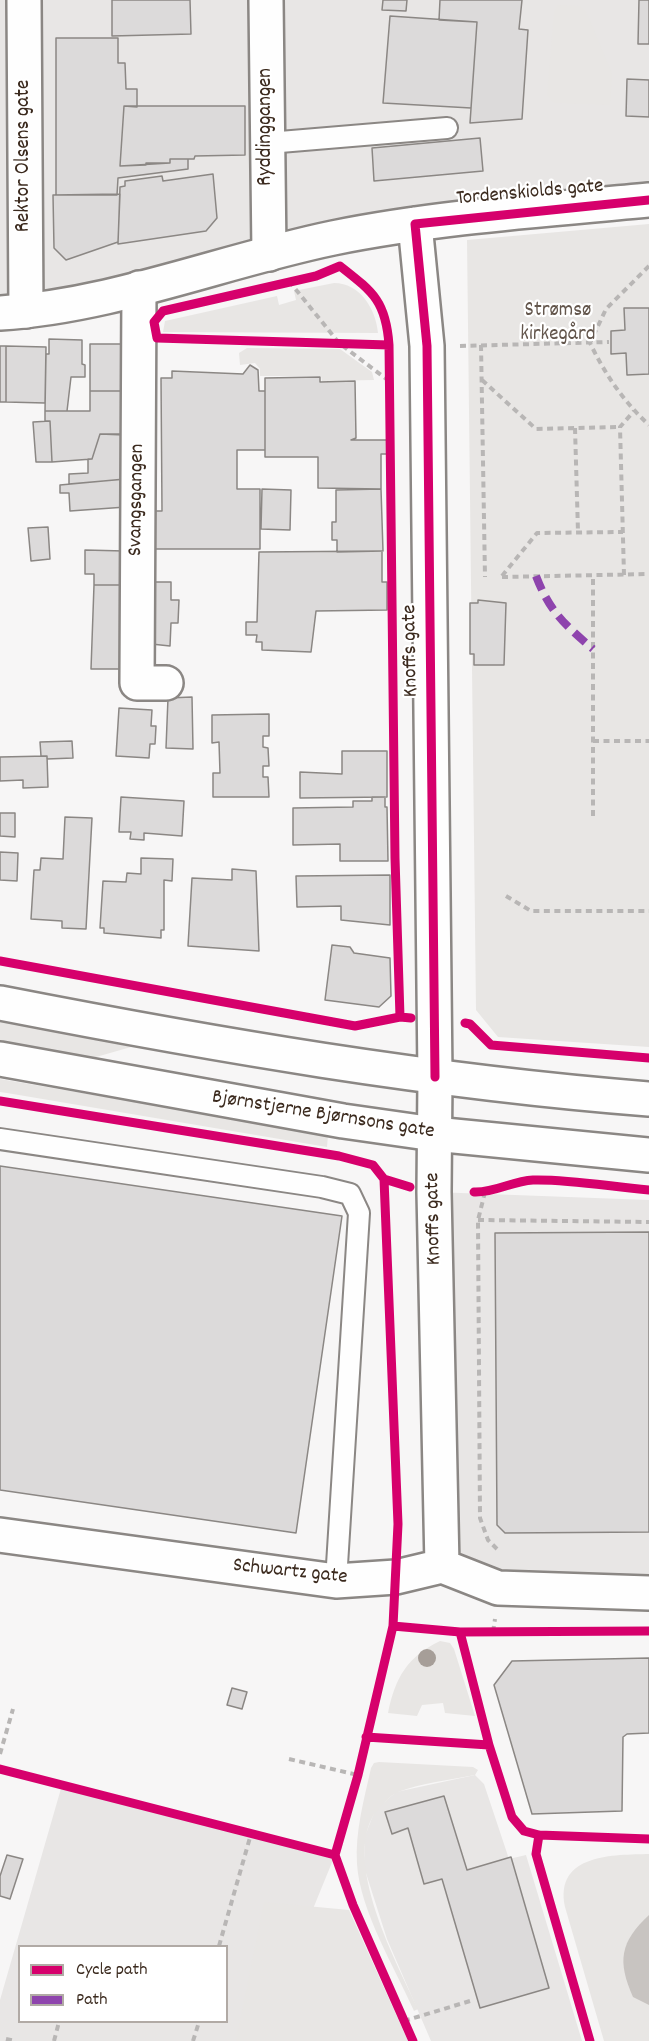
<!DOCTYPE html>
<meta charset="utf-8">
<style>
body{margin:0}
#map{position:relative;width:649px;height:2041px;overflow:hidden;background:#f7f6f6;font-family:Dekko,sans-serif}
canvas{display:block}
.legend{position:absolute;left:18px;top:1945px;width:210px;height:78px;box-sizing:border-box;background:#fff;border:2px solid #b1aaa5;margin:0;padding:8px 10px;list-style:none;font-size:18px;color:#3b2a1e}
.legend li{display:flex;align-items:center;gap:12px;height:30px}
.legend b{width:30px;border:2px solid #b1aaa5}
</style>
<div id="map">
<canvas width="649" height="2041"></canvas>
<ul class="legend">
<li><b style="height:8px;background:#d6006c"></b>Cycle path</li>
<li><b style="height:8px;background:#8e44ad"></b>Path</li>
</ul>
</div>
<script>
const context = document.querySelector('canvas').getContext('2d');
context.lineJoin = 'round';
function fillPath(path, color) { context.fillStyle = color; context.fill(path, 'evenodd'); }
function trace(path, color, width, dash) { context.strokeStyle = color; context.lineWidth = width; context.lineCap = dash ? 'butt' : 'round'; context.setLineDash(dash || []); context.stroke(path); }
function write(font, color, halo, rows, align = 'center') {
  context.font = font + ' Dekko,sans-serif'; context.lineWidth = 4.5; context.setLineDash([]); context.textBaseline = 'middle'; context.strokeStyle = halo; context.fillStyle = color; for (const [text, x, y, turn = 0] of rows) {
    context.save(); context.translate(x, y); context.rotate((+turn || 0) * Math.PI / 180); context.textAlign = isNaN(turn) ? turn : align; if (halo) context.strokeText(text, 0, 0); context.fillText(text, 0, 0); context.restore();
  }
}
const built = new Path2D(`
 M0,0H649V200L461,218L0,312Z
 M434,1192L649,1200V1593L442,1566Z
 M475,1775L484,1784L509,1859L526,1855L582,2041H431L387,1939L364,1867L365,1836L375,1810L396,1792Z
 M62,1785L335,1855L259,2041H0V2000ZM20,1946H226V2022H20Z`);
const green = new Path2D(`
 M558,5L580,6L587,14L612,74L610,105L554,103L547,94L554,13Z
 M649,224V1047L498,1037L476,1010L467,240Z
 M334,283C360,283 376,309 378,333L163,332L165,321L277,296L279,305L296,300L294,291Z
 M247,348L340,349L372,372L374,380L322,381L321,376H260V369L255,363L240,365L239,353Z
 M0,1018L131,1047L89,1059L0,1040Z
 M0,1079L328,1135L327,1147L7,1093L0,1092Z
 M440,1641L450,1643L454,1649L475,1716L445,1713L443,1703L422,1705L417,1716L388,1713C395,1678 407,1657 440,1641Z
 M379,1762L473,1767L478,1770L475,1775C450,1780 421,1783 398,1792C393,1794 388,1799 384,1803C333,1847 396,1961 418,2009L414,2011C395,1968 360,1911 357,1864C355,1831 364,1800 371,1768L374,1763Z
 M649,1854V2041H604L565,1907C554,1853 615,1855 649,1854Z
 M264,1902L349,1910L408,2041H236Z`);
const water = new Path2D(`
 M649,1915V2005L633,1997C617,1961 620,1942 649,1915Z`);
const building = new Path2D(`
 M112,0H190L191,34L112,36Z
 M383,0H407L406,11L382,10Z
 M440,0H522L519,29L528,30L522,119L470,123L477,22L439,20Z
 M639,0H649V44H638Z
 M390,16L477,22L471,108L383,103Z
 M56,38H118V63H125L126,89H137V107L124,106L120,166L146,165V163H170V159H188V169L118,178L117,195H56Z
 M627,79L649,80V117L626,116Z
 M124,106H245V155L195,156L194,159H170V163L120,166Z
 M480,138L483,171L374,181L372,148Z
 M213,174L217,218L206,231L118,244L120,187L125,186V181L162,176L163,181Z
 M120,194L118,242L66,260L54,248L53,195Z
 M624,308H649V374L627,375L626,353L611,354V331L625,330Z
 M49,339L82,340V364L85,365V377H71L67,411H45L46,354H49Z
 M90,344H128V391H90Z
 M0,346H6V402H0Z
 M6,346L46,347L45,403L6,402Z
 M250,365L258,370L259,391H265V450H237V489H260V549H152L151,511H162L161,378H172V371L243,374Z
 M320,377V382L355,381L356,438L351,440H389V454H381V489L318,488V457H265V378Z
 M90,391H124V435L100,434L92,459L52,462L50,421H45V411H90Z
 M50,421L52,462H36L33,422Z
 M100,434H126V479L69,484V474L88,473V459H92Z
 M125,479L126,507L70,511L69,493H60V485Z
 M262,489L291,490L290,530L261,529Z
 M381,489L383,551L337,552V540H332V522H336V490Z
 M48,527L50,559L31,561L28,528Z
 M85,550L124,551L123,585H94V574H85Z
 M382,551V582H387V610L316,611L311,652L262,650V642H256L257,635H246V622H257L259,552Z
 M143,582H171V600H179L178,623H171L170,646L142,643Z
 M94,585H123L128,669H91Z
 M478,600L506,603L504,665H474V654H470V603H478Z
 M192,697L193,749L166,748L168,698Z
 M119,708L152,710L151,726H156L155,744H150L149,758L116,756Z
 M269,714V736H263V747L268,748L269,766H263V777H268L269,797H213V773H220L219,742L212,743V715Z
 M72,741L73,758L47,759V756H41L40,742Z
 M342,751H387V797L300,798V772L342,774Z
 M47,756L48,787L23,788V780L0,781V757Z
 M121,797L184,801L182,836L144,833V840L130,839L131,832H119Z
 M372,797H385V807H387L388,861H340V844L293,845V808L353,807V801H372Z
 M0,813H15V837L0,836Z
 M65,817L92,818L86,929L62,928V921L31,919L34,870H40L41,858L63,859Z
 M0,852L18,853L17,881L0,880Z
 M141,858L173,859L172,881L164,880V930H161V938L104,933V928H100L103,881L126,882L127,873L141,874Z
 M232,869L256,871L259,951L188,946L192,878L232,880Z
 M390,875V925L341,920V906L297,907L296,876Z
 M332,945L350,947L354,953L390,958L391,996L379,1007L325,1000Z
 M0,1166L342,1216L296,1533L0,1490Z
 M649,1232V1532L505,1533L497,1525L495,1233Z
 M649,1658V1733L627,1734L623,1737L622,1811L532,1814L494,1685L512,1661Z
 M232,1688L247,1692L242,1709L227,1705Z
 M444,1796L467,1870L511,1857L549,1988L480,2008L442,1879L424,1884L408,1828L392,1834L385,1812Z
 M7,1855L23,1859L10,1899L0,1896V1876Z`);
const path = new Path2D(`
 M649,266L606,309L590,343C605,374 623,401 649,425
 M289,281L339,343L389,381
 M481,345L485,577
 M460,346L609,342
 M482,380L536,429L620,427
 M575,428L578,532
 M624,575L620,427L634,411
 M502,576L537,533L623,532
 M502,577L649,574
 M593,741H649
 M593,816V575
 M506,896L531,911H649
 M485,1192L478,1220L480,1518L488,1540L500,1552
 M478,1220L649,1222
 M493,1632L495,1619
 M0,1754L13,1709
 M289,1759L358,1775
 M219,1946L251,1834
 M404,2021L470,2001
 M6,2039L15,2041
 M54,2041L59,2022
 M193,2041L199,2022`);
const lane = new Path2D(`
 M268,143L447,128
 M0,1139L322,1187L350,1194L359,1213L336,1581`);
const street = new Path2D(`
 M24,0L26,311
 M266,0L269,254
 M139,288L137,683H166
 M435,1077L434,1192L442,1566
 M0,1535L336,1581L396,1577L442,1566L498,1588L649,1593`);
const secondary = new Path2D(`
 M415,224L427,346L435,1077
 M0,313C113,306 222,261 333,238C437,217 543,210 649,200`);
const primary = new Path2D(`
 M0,1003C215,1045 431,1082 649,1099
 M0,1059L343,1121L434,1134L649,1155`);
const quiet = new Path2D(`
 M536,576C550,612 564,624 593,649`);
const cycleway = new Path2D(`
 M389,345L157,338L154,322L163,311L316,276L340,266C373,292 386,301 389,345L395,858L400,1017
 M0,961L355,1026L400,1017L411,1018
 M465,1023L470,1024L491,1045L649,1058
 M435,1077L427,346L415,224L649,200
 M0,1101L339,1156L373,1165L384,1179L410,1187
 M384,1179L398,1524L393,1626L358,1775L335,1855L353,1905L413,2041
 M474,1192C495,1193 512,1181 533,1180C571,1179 611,1187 649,1190
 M393,1626L460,1632L649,1631
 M460,1632L489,1745
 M366,1737L489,1745L512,1817L524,1831L539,1835L649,1839
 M0,1769L335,1855
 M539,1835L536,1854L590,2041`);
const trees = [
 [427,1658]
];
const streetNames = [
 ["Ryddinggangen",267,127,-90],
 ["Rektor Olsens gate",25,156,-90],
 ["Tordenskiolds gate",530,194,-5],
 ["Svangsgangen",138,500,-89],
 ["Knoffs gate",412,651,-91],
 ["Bjørnstjerne Bjørnsons gate",323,1116,9],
 ["Knoffs gate",435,1219,-91],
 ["Schwartz gate",290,1573,6]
];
const parkNames = [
 ["Strømsø",558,312],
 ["kirkegård",558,336]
];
fillPath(built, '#e8e6e5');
fillPath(green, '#e8e6e4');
fillPath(water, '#c8c4c1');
fillPath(building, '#dcdada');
trace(building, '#8b8784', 1.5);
trace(lane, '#8b8784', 24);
trace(street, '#8b8784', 38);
trace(secondary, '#8b8784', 38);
trace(primary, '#8b8784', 38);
trace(path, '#b8b6b5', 4, [6, 4.5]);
trace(lane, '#fefefe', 20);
trace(street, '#fefefe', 33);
trace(secondary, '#fefefe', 33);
trace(primary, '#fefefe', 33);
trace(quiet, '#8e44ad', 8, [15, 8]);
trace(cycleway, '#d6006c', 9);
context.fillStyle = '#a69e98';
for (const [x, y] of trees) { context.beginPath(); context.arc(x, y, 9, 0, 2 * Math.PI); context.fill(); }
write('21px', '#3b2a1e', '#fff', streetNames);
write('21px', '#63564c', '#fff', parkNames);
</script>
